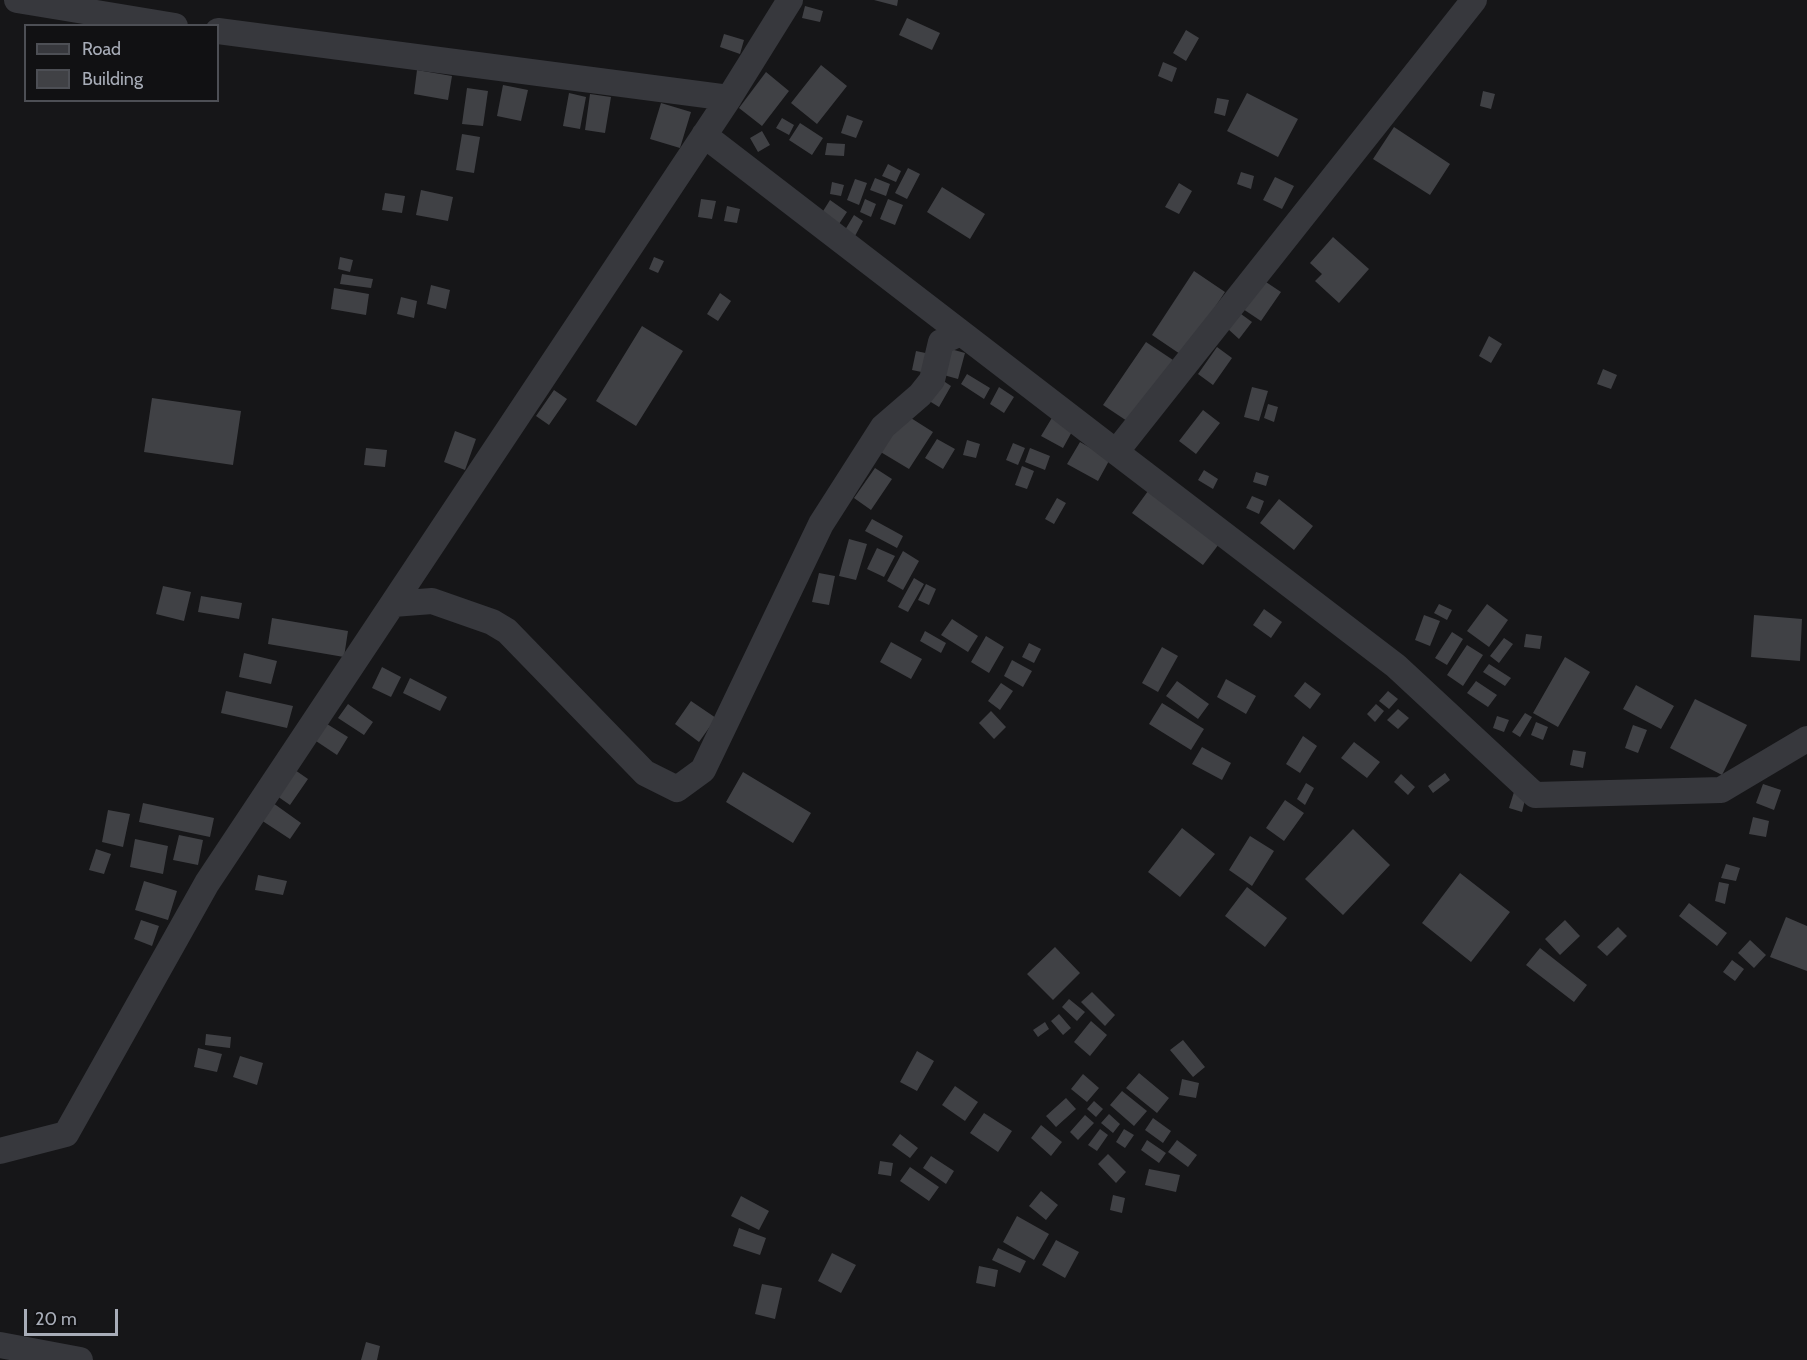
<!DOCTYPE html>
<style>
body{margin:0}
#map{position:relative;width:1807px;height:1360px;overflow:hidden;background:#161618;font-family:Cabin,sans-serif}
canvas{display:block}
.legend{position:absolute;left:24px;top:24px;width:195px;height:78px;box-sizing:border-box;background:#111113;border:2px solid #4d4f55;margin:0;padding:8px 10px;list-style:none;font-size:18px;color:#a8adb8}
.legend li{display:flex;align-items:center;gap:12px;height:30px}
.legend b{width:30px;border:2px solid #4d4f55}
.scale{position:absolute;left:24px;top:1309px;width:94px;height:27px;box-sizing:border-box;border:3px solid #a8adb8;border-top:0;padding-left:8px;font-size:18px;line-height:21px;white-space:nowrap;color:#a8adb8;-webkit-text-stroke:4px #111113;paint-order:stroke}
</style>
<div id="map">
<canvas width="1807" height="1360"></canvas>
<ul class="legend">
<li><b style="height:8px;background:#37383d"></b>Road</li>
<li><b style="height:16px;background:#404145"></b>Building</li>
</ul>
<div class="scale">20 m</div>
</div>
<script>
const context = document.querySelector('canvas').getContext('2d');
context.lineJoin = 'round';
function fillPath(path, color) { context.fillStyle = color; context.fill(path, 'evenodd'); }
function trace(path, color, width, dash) { context.strokeStyle = color; context.lineWidth = width; context.lineCap = dash ? 'butt' : 'round'; context.setLineDash(dash || []); context.stroke(path); }
const building = new Path2D(`
 M874,0H898L897,6Z
 M805,6L823,11L820,22L802,18Z
 M907,18L940,33L932,50L899,35Z
 M1186,30L1199,38L1186,61L1173,53Z
 M724,34L744,40L740,54L720,47Z
 M1163,62L1177,68L1172,82L1158,76Z
 M821,65L847,86L817,124L791,103Z
 M417,70L452,76L448,100L414,94Z
 M766,72L789,91L762,126L739,108Z
 M503,85L528,90L521,121L497,116Z
 M467,88L488,91L483,126L462,124Z
 M1483,91L1495,94L1491,109L1480,106Z
 M569,93L586,97L580,129L563,126Z
 M1247,93L1298,119L1278,157L1227,131Z
 M590,94L611,97L605,133L585,130Z
 M1217,98L1229,100L1225,116L1214,113Z
 M661,103L691,112L680,148L650,139Z
 M847,115L863,121L856,138L841,133Z
 M782,118L794,125L789,135L776,128Z
 M800,123L823,138L812,155L789,140Z
 M1394,127L1450,164L1430,195L1373,159Z
 M762,131L770,145L758,152L750,138Z
 M462,134L480,137L474,173L456,170Z
 M827,143L845,144L844,156L825,155Z
 M888,164L901,171L896,182L882,176Z
 M908,168L920,174L907,199L895,193Z
 M1241,172L1254,176L1251,189L1237,184Z
 M1275,177L1294,186L1282,209L1263,200Z
 M875,178L890,184L886,196L870,190Z
 M855,179L867,183L859,205L847,200Z
 M832,182L844,185L841,196L830,194Z
 M1179,183L1192,191L1179,214L1165,207Z
 M942,187L985,214L970,239L927,212Z
 M421,190L453,197L448,221L416,215Z
 M385,193L405,196L402,213L382,210Z
 M701,199L716,201L712,219L698,217Z
 M865,199L876,204L871,217L860,212Z
 M888,199L903,205L895,225L880,219Z
 M830,200L847,212L837,227L820,216Z
 M727,206L740,209L737,223L724,221Z
 M854,215L863,221L855,236L845,230Z
 M1333,237L1369,269L1339,303L1315,281L1322,274L1310,263Z
 M340,257L353,260L350,272L338,269Z
 M654,257L664,261L658,273L649,269Z
 M1194,271L1225,292L1183,356L1152,335Z
 M342,274L373,279L371,288L340,284Z
 M1263,280L1281,292L1261,321L1243,309Z
 M431,285L450,290L446,309L427,304Z
 M334,288L369,294L366,315L331,309Z
 M720,293L731,301L718,321L707,314Z
 M401,297L417,301L414,318L397,314Z
 M1241,314L1252,322L1239,339L1228,329Z
 M642,326L683,351L636,426L596,401Z
 M1489,336L1502,344L1491,363L1479,356Z
 M1146,342L1173,360L1130,423L1103,405Z
 M1217,347L1232,358L1213,385L1198,374Z
 M947,348L965,353L958,379L940,374Z
 M916,351L935,355L931,374L912,370Z
 M1603,369L1617,375L1611,389L1597,384Z
 M967,374L990,388L984,399L961,384Z
 M939,378L951,386L939,407L926,399Z
 M999,387L1014,397L1004,413L990,404Z
 M1252,387L1268,391L1259,421L1244,417Z
 M554,390L567,399L549,425L536,416Z
 M152,398L241,411L233,465L144,452Z
 M1268,404L1278,407L1274,422L1264,418Z
 M1203,410L1220,423L1196,454L1179,441Z
 M903,413L933,432L909,469L879,451Z
 M1053,416L1074,428L1063,448L1041,436Z
 M455,431L476,439L465,470L444,462Z
 M937,439L955,449L943,469L925,458Z
 M967,440L980,444L976,458L963,455Z
 M1080,442L1110,459L1098,481L1067,464Z
 M1013,443L1025,448L1018,465L1006,460Z
 M366,448L387,450L385,467L364,465Z
 M1030,448L1050,456L1045,470L1025,462Z
 M1022,466L1034,471L1027,489L1015,485Z
 M875,468L892,479L871,510L854,498Z
 M1204,470L1218,479L1213,489L1198,480Z
 M1256,472L1269,476L1266,486L1253,482Z
 M1151,487L1222,540L1203,565L1132,513Z
 M1252,496L1264,501L1259,514L1246,508Z
 M1057,498L1066,503L1054,524L1045,519Z
 M1279,499L1313,526L1294,550L1260,523Z
 M872,519L903,536L897,548L865,531Z
 M849,539L867,544L856,580L839,576Z
 M877,548L895,556L884,577L867,569Z
 M903,551L919,561L903,590L887,581Z
 M819,573L835,576L829,605L812,602Z
 M914,578L924,584L908,612L898,607Z
 M926,584L936,589L929,605L918,600Z
 M163,586L191,592L184,621L156,614Z
 M201,596L242,603L239,619L198,612Z
 M1439,604L1452,610L1447,620L1434,613Z
 M1487,604L1508,620L1489,647L1467,631Z
 M1264,609L1282,622L1271,638L1253,625Z
 M1424,615L1440,621L1430,646L1415,640Z
 M1754,615L1802,619L1800,661L1751,657Z
 M272,618L348,631L344,657L268,644Z
 M952,619L978,636L968,652L941,635Z
 M925,631L946,643L941,653L920,641Z
 M1452,632L1463,639L1447,665L1435,658Z
 M1526,634L1542,636L1540,649L1524,647Z
 M986,636L1004,647L989,673L971,662Z
 M1504,638L1513,644L1499,663L1490,656Z
 M891,642L922,659L911,679L880,662Z
 M1029,643L1041,649L1034,663L1022,657Z
 M1467,645L1483,655L1463,686L1447,675Z
 M1162,647L1178,656L1158,692L1142,683Z
 M244,653L277,661L271,684L239,677Z
 M1565,657L1590,672L1558,727L1533,713Z
 M1012,660L1032,671L1023,687L1004,676Z
 M1489,664L1511,678L1505,686L1483,672Z
 M382,667L401,677L391,697L372,688Z
 M410,678L447,697L440,711L403,693Z
 M1226,679L1256,696L1246,714L1217,697Z
 M1177,681L1209,704L1198,719L1166,696Z
 M1476,681L1497,695L1488,707L1467,693Z
 M1305,682L1321,694L1310,709L1294,696Z
 M1001,683L1013,691L1000,710L988,701Z
 M1636,685L1674,706L1661,729L1623,709Z
 M226,691L293,706L287,728L221,713Z
 M1388,691L1398,699L1389,709L1379,701Z
 M1695,699L1747,725L1722,775L1670,748Z
 M691,701L716,718L699,742L675,724Z
 M1162,703L1204,729L1191,750L1149,724Z
 M348,704L373,722L364,735L338,718Z
 M1376,704L1384,711L1375,722L1367,714Z
 M1398,709L1409,718L1398,729L1387,720Z
 M991,711L1006,727L994,739L979,723Z
 M1525,713L1532,717L1520,737L1512,732Z
 M1497,716L1509,720L1504,732L1493,728Z
 M1536,722L1548,727L1543,740L1531,735Z
 M327,724L348,737L337,755L316,741Z
 M1633,725L1647,730L1638,753L1625,748Z
 M1303,736L1317,746L1300,773L1286,764Z
 M1354,742L1380,762L1367,778L1341,758Z
 M1202,747L1231,763L1222,780L1192,764Z
 M1573,750L1586,752L1583,768L1570,765Z
 M295,770L308,779L290,805L277,796Z
 M743,772L811,813L793,843L726,802Z
 M1445,773L1450,780L1433,793L1428,786Z
 M1401,774L1415,787L1408,795L1394,782Z
 M1306,783L1314,788L1305,805L1297,799Z
 M1763,784L1781,790L1774,810L1756,803Z
 M1514,792L1526,796L1522,812L1509,808Z
 M1285,800L1304,813L1284,841L1266,828Z
 M143,803L214,818L210,837L139,822Z
 M273,803L301,823L290,839L261,820Z
 M108,810L130,814L123,847L102,842Z
 M1753,817L1769,821L1766,837L1749,834Z
 M1182,828L1215,854L1180,897L1148,872Z
 M1353,829L1390,865L1343,915L1305,879Z
 M179,835L203,840L198,865L173,860Z
 M1250,836L1274,851L1252,886L1229,870Z
 M135,839L168,846L163,874L130,867Z
 M96,849L111,854L104,874L89,870Z
 M1726,864L1740,868L1736,881L1721,878Z
 M1460,873L1510,912L1471,962L1422,923Z
 M258,875L287,881L283,895L255,890Z
 M144,881L177,891L168,920L135,910Z
 M1719,882L1729,884L1725,904L1715,901Z
 M1247,887L1287,918L1265,947L1225,916Z
 M1689,903L1727,933L1717,946L1679,916Z
 M1786,917L1807,926V971L1770,957Z
 M141,920L159,926L152,946L134,939Z
 M1565,920L1580,936L1560,955L1545,939Z
 M1618,927L1627,936L1607,956L1597,947Z
 M1750,940L1766,955L1754,968L1738,953Z
 M1055,947L1080,973L1053,1000L1027,974Z
 M1540,948L1587,985L1574,1002L1526,965Z
 M1732,960L1744,969L1735,981L1723,972Z
 M1092,992L1115,1015L1105,1026L1081,1002Z
 M1069,999L1085,1012L1077,1021L1062,1007Z
 M1059,1014L1071,1028L1063,1035L1051,1021Z
 M1091,1021L1107,1035L1090,1056L1074,1042Z
 M1045,1022L1049,1029L1038,1037L1033,1030Z
 M206,1034L231,1037L230,1048L205,1045Z
 M1183,1040L1205,1067L1193,1077L1170,1050Z
 M198,1048L222,1054L217,1072L194,1067Z
 M917,1051L934,1061L917,1091L900,1082Z
 M240,1056L263,1063L257,1085L233,1077Z
 M1139,1073L1169,1098L1157,1113L1126,1088Z
 M1083,1074L1099,1088L1087,1102L1071,1089Z
 M1182,1079L1199,1083L1196,1098L1179,1095Z
 M955,1086L978,1102L965,1121L942,1105Z
 M1122,1091L1147,1111L1134,1126L1110,1105Z
 M1066,1098L1076,1109L1056,1127L1046,1116Z
 M1094,1101L1103,1109L1096,1117L1087,1109Z
 M984,1113L1012,1131L998,1152L970,1133Z
 M1109,1114L1120,1124L1113,1133L1101,1123Z
 M1085,1115L1094,1123L1078,1140L1070,1132Z
 M1153,1118L1171,1131L1163,1143L1145,1130Z
 M1041,1125L1062,1142L1051,1156L1031,1138Z
 M1100,1129L1108,1135L1097,1151L1088,1145Z
 M1124,1129L1134,1135L1125,1148L1116,1142Z
 M900,1134L918,1148L910,1158L892,1145Z
 M1147,1140L1166,1153L1159,1163L1141,1150Z
 M1177,1140L1197,1155L1188,1167L1168,1152Z
 M1108,1154L1126,1172L1116,1183L1098,1164Z
 M931,1156L954,1171L946,1184L923,1168Z
 M880,1161L893,1163L891,1176L878,1174Z
 M910,1167L939,1187L929,1201L900,1181Z
 M1149,1169L1180,1175L1176,1192L1145,1185Z
 M1041,1191L1058,1205L1046,1220L1029,1206Z
 M1113,1195L1125,1198L1122,1213L1110,1210Z
 M741,1196L769,1211L759,1230L731,1216Z
 M1017,1216L1049,1234L1034,1260L1003,1242Z
 M739,1228L766,1238L760,1255L733,1246Z
 M1056,1240L1079,1252L1065,1278L1042,1265Z
 M998,1248L1026,1261L1020,1273L992,1260Z
 M832,1253L856,1265L841,1293L818,1281Z
 M979,1266L998,1270L995,1287L976,1283Z
 M762,1284L782,1288L775,1319L755,1314Z
 M366,1342L380,1346L377,1360H361Z`);
const street = new Path2D(`
 M17,0L175,26
 M1474,0L1116,452L1396,666L1535,795L1721,790L1807,739
 M218,31L729,98
 M704,135L1116,452
 M393,604L432,601L492,622L507,631L645,773L677,789L703,770L821,524L883,427L920,395L932,380L941,342L961,333
 M0,1151L66,1134L207,883L729,98L790,0
 M0,1345L80,1360`);
fillPath(building, '#404145');
trace(street, '#37383d', 26);
</script>
